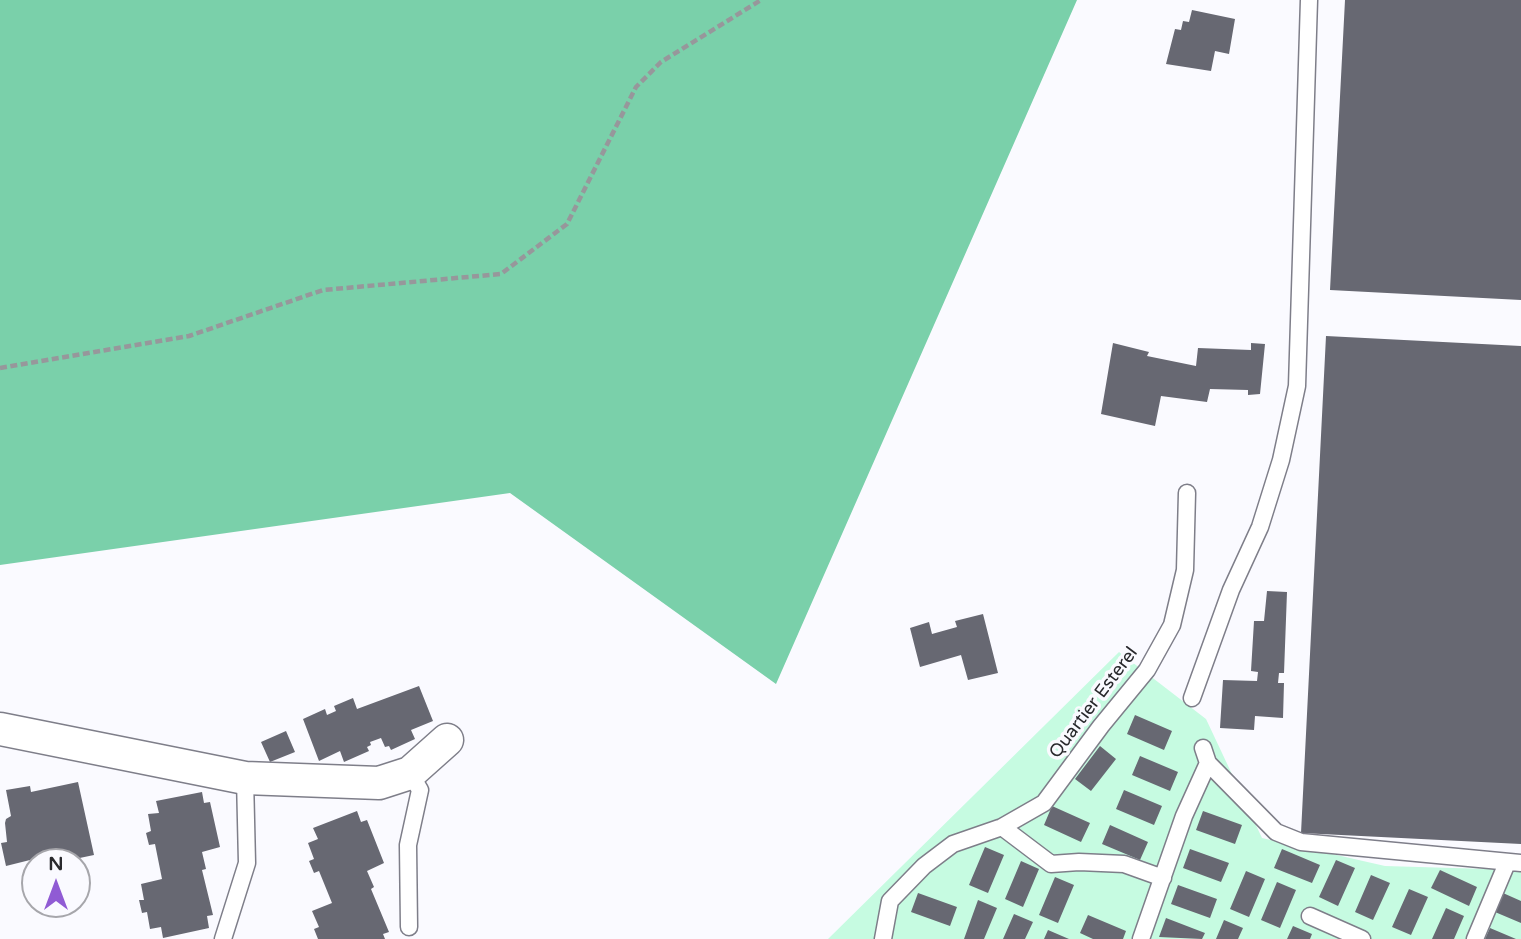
<!DOCTYPE html>
<style>
body{margin:0}
#map{position:relative;width:1521px;height:939px;overflow:hidden;background:#fafaff;font-family:"Varela Round",sans-serif}
canvas{display:block}
.north{position:absolute;left:21px;top:848px;width:70px;height:70px;box-sizing:border-box;background:#fafaff;border:2px solid #a6a6ab;border-radius:50%;rotate:0deg;font-size:19px;font-weight:700;line-height:28px;text-align:center;color:#29292d}
.north::after{content:'';display:block;margin:auto;width:24px;height:32px;background:#905bd4;clip-path:polygon(50% 0,100% 100%,50% 72%,0 100%)}
</style>
<div id="map">
<canvas width="1521" height="939"></canvas>
<div class="north">N</div>
</div>
<script>
const context = document.querySelector('canvas').getContext('2d');
context.lineJoin = 'round';
function fillPath(path, color) { context.fillStyle = color; context.fill(path, 'evenodd'); }
function trace(path, color, width, dash) { context.strokeStyle = color; context.lineWidth = width; context.lineCap = dash ? 'butt' : 'round'; context.setLineDash(dash || []); context.stroke(path); }
function write(font, color, halo, rows, align = 'center') {
  context.font = font + ' "Varela Round",sans-serif'; context.lineWidth = 7; context.setLineDash([]); context.textBaseline = 'middle'; context.strokeStyle = halo; context.fillStyle = color; for (const [text, x, y, turn = 0] of rows) {
    context.save(); context.translate(x, y); context.rotate((+turn || 0) * Math.PI / 180); context.textAlign = isNaN(turn) ? turn : align; if (halo) context.strokeText(text, 0, 0); context.fillText(text, 0, 0); context.restore();
  }
}
const green = new Path2D(`
 M1119,652L1206,719L1262,838L1385,866L1521,870V939H828Z`);
const forest = new Path2D(`
 M0,0H1077L776,684L510,493L0,565Z`);
const building = new Path2D(`
 M1345,0H1521V300L1330,290Z
 M1192,10L1235,19L1229,54L1215,51L1211,71L1166,64L1175,29L1181,30L1183,21L1189,22Z
 M1326,336L1521,346V844L1301,833Z
 M1113,343L1149,352L1147,356L1196,366L1198,348L1251,350V343L1265,344L1260,394L1248,395V390L1210,389L1207,402L1161,396L1155,426L1101,414Z
 M1267,591L1287,592L1284,673H1279L1278,683H1284L1283,718L1255,716L1254,730L1220,728L1223,680L1257,681L1258,672L1251,671L1254,621H1264Z
 M983,614L998,673L968,680L961,655L920,667L910,628L929,622L932,634L957,627L955,621Z
 M419,686L433,721L411,730L415,739L391,750L389,746L385,747L381,738L370,742L371,745L367,747L369,751L344,762L340,751L319,761L303,719L325,709L327,715L336,711L334,706L353,698L357,709Z
 M1135,715L1172,731L1164,750L1127,734Z
 M286,731L295,752L270,762L261,742Z
 M1100,746L1116,759L1091,791L1075,779Z
 M1140,756L1178,772L1170,791L1132,775Z
 M78,782L94,855L70,860L69,852L65,853L62,854L64,862H40L38,858L6,866L1,843L7,842L5,823L6,819L11,816L6,790L30,786L31,792Z
 M1124,790L1162,806L1154,825L1116,809Z
 M202,792L204,803L210,802L220,847L202,852L206,869L202,870L213,915L207,916L209,928L163,938L161,927L150,929L147,912L142,913L139,900H144L141,884L162,879L155,844L149,845L146,833L151,831L148,814L159,813L156,801Z
 M1052,806L1090,823L1081,842L1044,825Z
 M357,811L361,822L367,820L384,863L367,871L374,887L371,889L389,932L383,934L385,939H318L314,929L319,927L312,911L332,903L319,871L314,873L309,861L314,859L308,843L318,839L313,828Z
 M1203,811L1242,825L1235,844L1196,830Z
 M1110,825L1148,842L1140,860L1102,844Z
 M985,847L1004,855L988,893L969,885Z
 M1190,849L1229,863L1221,882L1183,868Z
 M1282,849L1320,865L1312,883L1274,868Z
 M1336,860L1355,868L1338,906L1319,897Z
 M1021,861L1039,869L1023,907L1005,899Z
 M1440,870L1477,887L1469,906L1431,888Z
 M1246,871L1265,879L1249,917L1230,909Z
 M1371,875L1390,883L1373,920L1355,912Z
 M1055,877L1074,885L1058,923L1039,915Z
 M1277,882L1296,890L1280,928L1261,920Z
 M1178,885L1217,899L1210,918L1171,904Z
 M1409,889L1428,897L1411,935L1392,927Z
 M918,893L957,907L950,926L911,912Z
 M1503,893L1521,901V923L1495,912Z
 M978,900L997,908L984,939H964Z
 M1446,908L1464,916L1454,939H1432Z
 M1014,914L1033,922L1025,939H1003Z
 M1088,915L1126,931L1123,939H1093L1080,933Z
 M1166,918L1205,933L1202,939L1159,937Z
 M1224,920L1243,928L1238,939H1216Z
 M1293,926L1312,934L1310,939H1287Z
 M1490,928L1516,939H1485Z
 M1048,930L1069,939H1044Z`);
const path = new Path2D(`
 M0,368L189,336L323,290L501,274L567,224L636,87L661,62L761,0`);
const lane = new Path2D(`
 M1192,698L1231,590L1260,527L1281,460L1297,386L1309,0
 M1203,748L1208,763L1276,832L1301,842L1521,863
 M1002,827L1051,864L1079,862L1124,864L1163,878
 M1310,916L1362,939
 M409,927L408,845L420,790L410,773
 M223,939L247,863L245,778
 M883,939L890,901L924,866L953,844L1002,827L1044,803L1101,726L1147,670L1172,625L1185,570L1187,493
 M1141,939L1184,816L1208,763
 M1475,939L1507,863`);
const street = new Path2D(`
 M0,729L245,778L379,783L410,773L447,740`);
const streetNames = [
 ["Quartier Esterel",1094,703,-53]
];
fillPath(green, '#c6fbe1');
fillPath(forest, '#7ad0aa');
fillPath(building, '#676872');
trace(lane, '#7e7e89', 19);
trace(street, '#7e7e89', 35);
trace(path, '#97979b', 4.5, [7, 3.5]);
trace(lane, '#fff', 16);
trace(street, '#fff', 32);
write('18px', '#29292d', '#fafaff', streetNames);
</script>
